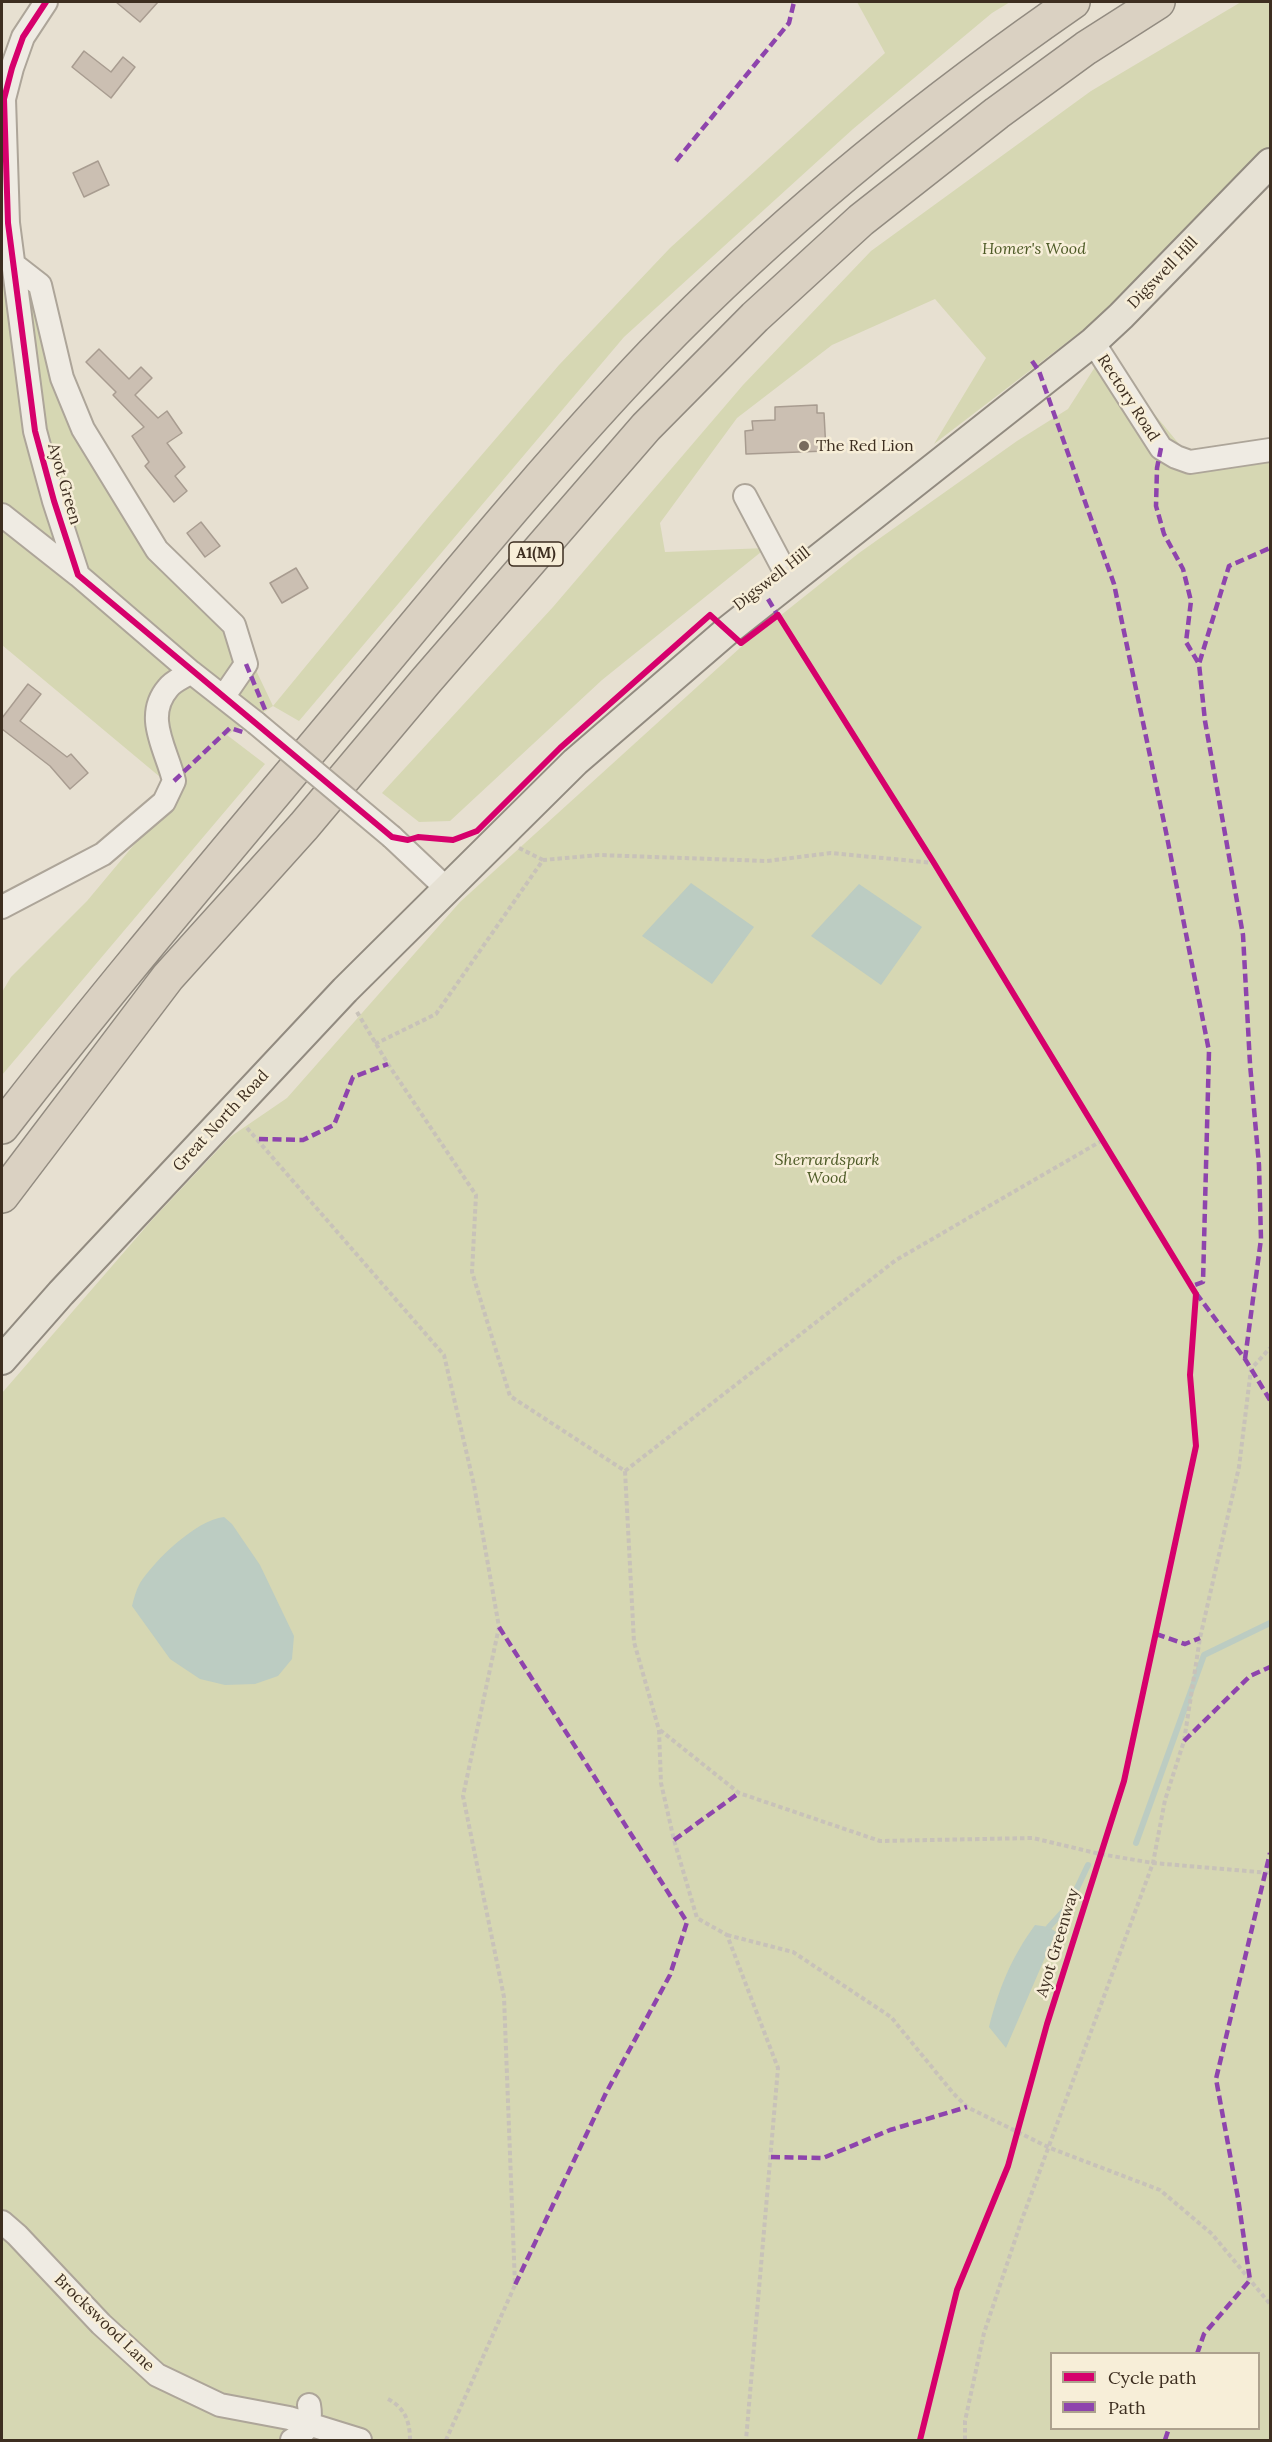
<!DOCTYPE html>
<style>
body{margin:0}
#map{position:relative;width:1272px;height:2442px;overflow:hidden;background:#e7e0d1;font-family:Lora,serif}
canvas{display:block}
.frame{position:absolute;inset:0;border:3px solid #3d2e20;pointer-events:none}
.legend{position:absolute;left:1050px;top:2352px;width:210px;height:78px;box-sizing:border-box;background:#f7eed8;border:2px solid #ada18e;margin:0;padding:8px 10px;list-style:none;font-size:18px;color:#3d2e20}
.legend li{display:flex;align-items:center;gap:12px;height:30px}
.legend b{width:30px;border:2px solid #ada18e}
</style>
<div id="map">
<canvas width="1272" height="2442"></canvas>
<div class="frame"></div>
<ul class="legend">
<li><b style="height:8px;background:#d6006c"></b>Cycle path</li>
<li><b style="height:8px;background:#8e44ad"></b>Path</li>
</ul>
</div>
<script>
const context = document.querySelector('canvas').getContext('2d');
context.lineJoin = 'round';
function fillPath(path, color) { context.fillStyle = color; context.fill(path, 'evenodd'); }
function trace(path, color, width, dash) { context.strokeStyle = color; context.lineWidth = width; context.lineCap = dash ? 'butt' : 'round'; context.setLineDash(dash || []); context.stroke(path); }
function write(font, color, halo, rows, align = 'center') {
  context.font = font + ' Lora,serif'; context.lineWidth = 5; context.setLineDash([]); context.textBaseline = 'middle'; context.strokeStyle = halo; context.fillStyle = color; for (const [text, x, y, turn = 0] of rows) {
    context.save(); context.translate(x, y); context.rotate((+turn || 0) * Math.PI / 180); context.textAlign = isNaN(turn) ? turn : align; if (halo) context.strokeText(text, 0, 0); context.fillText(text, 0, 0); context.restore();
  }
}
const green = new Path2D(`
 M857,2H1010L992,13L853,129L624,337L299,721L273,706L227,735L265,764L2,1075V992L11,977L87,901L178,792L2,645V223L7,254L46,283L68,376L89,425L164,542L253,664L273,706L431,514L559,365L670,248L885,53Z
 M1241,2H1270V148L1096,320L934,444L986,358L935,299L832,345L737,418L660,523L665,552L766,548L602,680L450,821L419,822L382,793L553,607L743,385L871,251L1091,91Z
 M1104,353L1184,450L1270,440V2440H2V1393L151,1221L230,1137L287,1098L460,902L741,647L859,553L1017,441L1068,409ZM1052,2354H1258V2428H1052Z`);
const water = new Path2D(`
 M691,883L754,927L712,984L642,936Z
 M859,884L922,927L881,985L811,936Z
 M224,1517L232,1524L260,1565L294,1636L292,1659L278,1676L255,1684L225,1685L200,1679L170,1659L132,1606C134,1598 136,1590 140,1583C155,1560 196,1520 224,1517Z
 M1035,1925L1049,1927L1056,1932L1006,2048L989,2027C999,1988 1011,1958 1035,1925Z`);
const stream = new Path2D(`
 M1136,1843L1204,1655L1270,1623
 M1049,1927L1069,1905L1088,1865`);
const building = new Path2D(`
 M116,2H158L140,22Z
 M84,51L111,72L123,57L135,67L111,98L72,67Z
 M98,161L109,185L84,197L73,173Z
 M99,349L129,379L141,367L152,378L135,395L158,418L167,411L182,433L167,443L185,467L175,476L187,491L174,502L145,466L149,462L132,436L144,427L113,395L116,392L86,362Z
 M817,405V413H824L826,451L746,454L745,431L753,430L752,421L775,420V407Z
 M201,522L220,546L205,557L187,533Z
 M296,568L308,588L282,603L270,583Z
 M28,684L41,694L20,721L67,757L71,754L88,773L70,789L50,766L2,729V718Z`);
const path = new Path2D(`
 M519,848L543,860
 M357,1012L388,1064L476,1195L472,1272L510,1396L625,1471L634,1642L659,1730L661,1783L674,1840L697,1918L727,1935L778,2068L746,2440
 M375,1044L436,1014L543,860L599,855L767,861L831,853L934,863
 M247,1128L444,1355L474,1485L499,1627L463,1796L504,1997L515,2285L446,2440
 M625,1471L896,1260L1103,1140
 M660,1730L739,1793L880,1841L1033,1838L1100,1854L1153,1863L1270,1873
 M727,1935L793,1952L891,2017L953,2093L967,2107L1050,2148L1160,2190L1212,2234L1270,2304
 M388,2399C405,2408 410,2422 410,2440
 M965,2440V2421L984,2333L1021,2222L1153,1863L1165,1800L1184,1741L1200,1638L1239,1467L1251,1369L1270,1348`);
const minor = new Path2D(`
 M46,2L23,37L12,68L4,99L8,223L35,431L54,501L78,575
 M13,264L40,285L62,378L83,429L157,550L234,625L246,664L224,696
 M1093,342L1161,448L1176,457L1190,462L1270,450
 M745,496L790,581
 M2,515L78,575L191,672L256,723
 M392,837L446,888
 M2,907L103,854L164,802L174,781C167,750 143,717 168,688C173,681 184,677 191,672
 M2,2222L17,2235L101,2324L157,2375L220,2405L289,2418L360,2440
 M292,2440C308,2432 312,2422 309,2405`);
const major = new Path2D(`
 M2,1360L61,1293L345,990L575,762L727,631L1093,342L1121,316L1270,163`);
const highway = new Path2D(`
 M2,1127C109,989 223,855 335,721C439,597 541,470 653,353C780,222 923,106 1073,2
 M2,1196L168,977L304,826L425,682L646,427L755,317L861,220L997,113L1086,48L1158,2`);
const minorBridge = new Path2D(`
 M256,723L392,837`);
const quiet = new Path2D(`
 M676,161L789,23L794,2
 M1032,361L1039,371L1114,584L1166,832L1209,1051L1203,1282L1192,1286
 M1161,448L1157,468L1156,506L1164,534L1183,569L1191,601L1186,642L1199,664
 M768,599L780,619
 M246,664L266,712
 M174,781L230,728L246,733
 M259,1139L303,1140L334,1125L353,1077L388,1064
 M1196,1293L1245,1359L1270,1400
 M1245,1359L1261,1239L1259,1165L1250,1064L1243,935L1205,721L1199,664L1229,566L1270,548
 M499,1627L687,1922L670,1975L606,2093L515,2285
 M1156,1634L1185,1644L1200,1638
 M1184,1741L1250,1676L1270,1667
 M674,1840L739,1793
 M771,2157L823,2158L890,2130L967,2107
 M1197,2354L1204,2334L1250,2280L1238,2198L1216,2079L1270,1853
 M1165,2440L1169,2428`);
const cycleway = new Path2D(`
 M46,2L23,37L12,68L4,99L8,223L35,431L54,501L78,575L392,837L408,840L418,837L453,840L477,831L560,748L710,615L741,643L778,615L934,863L1196,1294L1190,1375L1196,1446L1124,1781L1047,2024L1008,2166L957,2290L920,2440`);
const markers = [
 [804,446,6,"#786c5e"]
];
const shields = [
 [536,554,54]
];
const shieldNames = [
 ["A1(M)",536,554]
];
const parkNames = [
 ["Homer's Wood",1034,249],
 ["Sherrardspark",827,1160],
 ["Wood",827,1178]
];
const streetNames = [
 ["Digswell Hill",1163,273,-46],
 ["Rectory Road",1128,398,57],
 ["Ayot Green",64,484,74],
 ["Digswell Hill",772,579,-38],
 ["Great North Road",221,1121,-47],
 ["Ayot Greenway",1058,1943,-73],
 ["Brockswood Lane",104,2323,44]
];
const poiNames = [
 ["The Red Lion",816,446]
];
fillPath(green, '#d6d7b3');
fillPath(water, '#bcccc2');
trace(stream, '#bcccc2', 6);
fillPath(building, '#cbbfb2');
trace(building, '#a89c90', 1.5);
trace(minor, '#ada599', 26);
trace(major, '#928b80', 32);
trace(highway, '#928b80', 36);
trace(path, '#c8c2b9', 4, [4.5, 3]);
trace(minor, '#efebe3', 22);
trace(major, '#e6e1d4', 28);
trace(highway, '#dad1c2', 33);
trace(minorBridge, '#ada599', 26, []);
trace(minorBridge, '#efebe3', 22);
trace(quiet, '#8e44ad', 4.5, [9, 4.5]);
trace(cycleway, '#d6006c', 6);
for (const [x, y, r, color] of markers) { const dot = new Path2D(); dot.arc(x, y, r, 0, 2 * Math.PI); context.fillStyle = color; context.fill(dot); trace(dot, '#f7eed8', 2); }
for (const [x, y, w] of shields) { const box = new Path2D(); box.roundRect(x - w / 2, y - 12, w, 24, 4.5); context.fillStyle = '#f7eed8'; context.fill(box); trace(box, '#3d2e20', 1.5); }
write('bold 15px', '#3d2e20', null, shieldNames);
write('italic 16px', '#4d5a26', '#f7eed8', parkNames);
write('16px', '#3d2e20', '#f7eed8', streetNames);
write('16px', '#3d2e20', '#f7eed8', poiNames, 'left');
</script>
